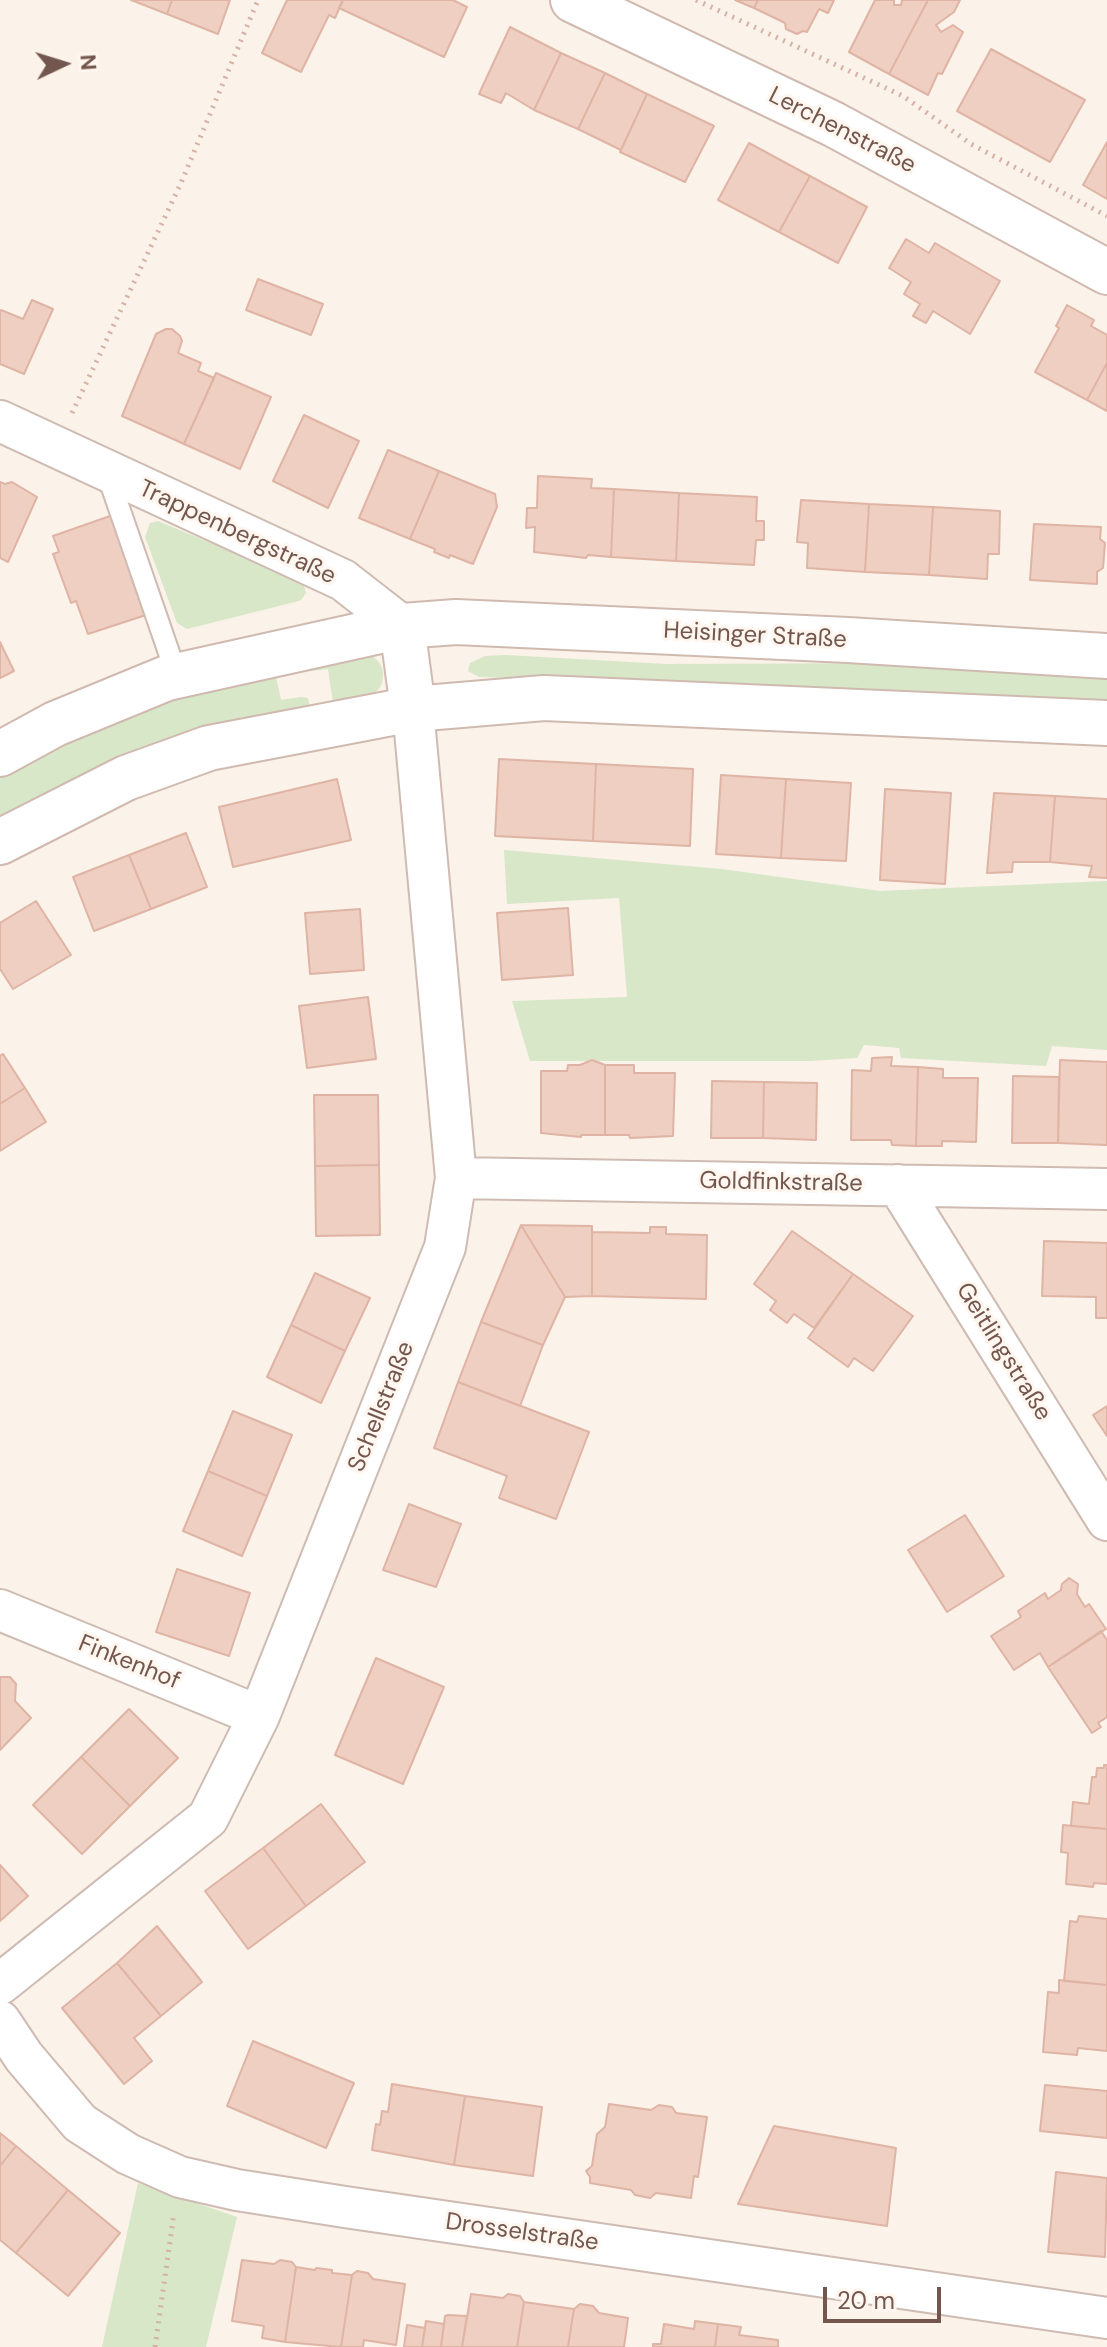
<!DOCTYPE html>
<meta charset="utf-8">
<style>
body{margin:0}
#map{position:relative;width:1107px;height:2347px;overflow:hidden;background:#fbf2e9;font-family:"DM Sans",sans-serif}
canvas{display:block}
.north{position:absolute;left:24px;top:24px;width:80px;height:80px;-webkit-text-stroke:6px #fef6ef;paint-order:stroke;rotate:86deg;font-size:22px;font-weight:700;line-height:32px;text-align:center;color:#73574e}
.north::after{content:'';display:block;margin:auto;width:28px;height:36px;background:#73574e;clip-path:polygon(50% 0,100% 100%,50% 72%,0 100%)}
.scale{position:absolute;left:823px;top:2287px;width:118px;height:36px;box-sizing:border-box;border:4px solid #73574e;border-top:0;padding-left:10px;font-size:24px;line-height:28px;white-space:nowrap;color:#73574e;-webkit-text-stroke:6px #fef6ef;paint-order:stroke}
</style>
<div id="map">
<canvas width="1107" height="2347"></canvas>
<div class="north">N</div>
<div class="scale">20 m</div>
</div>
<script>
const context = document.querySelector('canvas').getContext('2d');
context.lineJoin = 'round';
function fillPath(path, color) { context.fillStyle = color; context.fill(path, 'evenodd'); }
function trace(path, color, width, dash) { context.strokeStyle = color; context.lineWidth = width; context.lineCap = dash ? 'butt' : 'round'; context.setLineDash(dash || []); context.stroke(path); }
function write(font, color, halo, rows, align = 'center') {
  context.font = font + ' "DM Sans",sans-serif'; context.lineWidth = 6; context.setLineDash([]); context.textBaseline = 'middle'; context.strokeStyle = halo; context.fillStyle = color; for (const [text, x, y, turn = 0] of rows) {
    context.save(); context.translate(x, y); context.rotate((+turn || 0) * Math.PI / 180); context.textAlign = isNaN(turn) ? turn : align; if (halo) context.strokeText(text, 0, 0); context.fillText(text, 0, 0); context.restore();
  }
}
const green = new Path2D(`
 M158,521L303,581L306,593L301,600L295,602L187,629L177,623L145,537L150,523Z
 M370,654C377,659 383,665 383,674C384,701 353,700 333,703L328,669L301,672L299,660Z
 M506,655L666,664L920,663L1107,672V713L726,684L479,677L468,671L470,663L485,656Z
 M274,667L281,700L301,697L308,698L310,708L0,824V770L112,718Z
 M504,850L722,869L880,891L1107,881V1050L1052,1046L1046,1066L901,1058L899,1048L864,1045L857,1058L811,1061H530L512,1001L627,997L619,898L507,904Z
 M138,2183L237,2217L206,2347H102Z`);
const building = new Path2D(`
 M131,0H172L167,14Z
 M172,0H230L218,34L167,14Z
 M287,0H343L335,18L329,15L301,72L262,53Z
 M343,0H453L467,7L444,57L339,8Z
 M735,0H758L754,8Z
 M758,0H834L828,13L819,9L807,32L803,31L797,34L786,29L785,23L754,8Z
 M875,0H894V5H901L902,0H928L889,74L849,52Z
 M928,0H960L954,12L936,25L941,32L953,25L963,32L942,74L938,73L928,95L889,74Z
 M510,27L561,53L534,110L506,93L501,103L479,94Z
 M991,49L1085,100L1050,162L957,111Z
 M561,53L605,73L578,129L534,110Z
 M605,73L647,94L621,150L578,129Z
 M647,94L714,126L685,182L620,152Z
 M1107,142V199L1083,185Z
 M749,143L810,176L779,232L718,200Z
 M810,176L867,207L838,263L779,232Z
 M906,239L929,253L935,243L1000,281L970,334L933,311L926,323L913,316L920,304L904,294L911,282L889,268Z
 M258,279L323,304L311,335L246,310Z
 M32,300L53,309L24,374L0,364V312L1,310L23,319Z
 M1067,305L1094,320L1091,326L1107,335V363L1087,400L1035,372L1059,328L1056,326Z
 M166,329H172L180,336L182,341L178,353L201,363L198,371L214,378L184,444L122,416L156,334Z
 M1107,363V411L1087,400Z
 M216,373L271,397L240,469L184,444Z
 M304,415L359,441L328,508L273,481Z
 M388,450L439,471L410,539L359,518Z
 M439,471L495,494L497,507L473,564L450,555L449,558L434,552L435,549L410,539Z
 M538,476L592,479L591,488L614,489L611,557L588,555L586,558L534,552L535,527L526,528L527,508H537Z
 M0,482L5,484L12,482L37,497L8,562L0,558Z
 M614,489L679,493L676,561L611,557Z
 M679,493L757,497L756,521H764V540H756L754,565L676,561Z
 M801,500L869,504L865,572L807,568L808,543L797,542Z
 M869,504L933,507L929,575L865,572Z
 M933,507L1000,511L999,554H988L987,579L929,575Z
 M113,515L146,615L88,634L76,601L71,603L53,554L59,552L53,536Z
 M1034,524L1101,527L1100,539L1105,543L1103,568L1097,572V584L1030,580Z
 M0,642L14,671L0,678Z
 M499,759L596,764L593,841L495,836Z
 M596,764L693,769L690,846L593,841Z
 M721,775L786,779L781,858L716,854Z
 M337,779L351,840L233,867L219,807Z
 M786,779L851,783L846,861L781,858Z
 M885,789L951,793L945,884L880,880Z
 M994,793L1055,796L1050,862H1013L1012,872L987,873Z
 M1055,796L1107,799V878L1089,877L1092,866L1050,862Z
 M186,833L207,887L151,909L129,855Z
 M129,855L151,909L94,931L73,877Z
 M36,901L71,955L13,989L0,969V923Z
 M568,908L573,975L502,980L497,913Z
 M360,909L364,970L310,974L305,913Z
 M368,997L376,1059L307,1068L299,1006Z
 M3,1054L25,1088L0,1104V1056Z
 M892,1057L891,1066L918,1067L916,1146L892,1145L891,1140H851L852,1070L871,1071L872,1058Z
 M592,1060L605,1065V1135H581V1137L541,1133V1071H567L568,1065H580Z
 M1060,1060L1107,1062V1145L1058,1143Z
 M605,1065H634V1073H675L673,1136L630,1138L629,1135H605Z
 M918,1067L943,1069V1078H978L976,1142L942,1141V1146H916Z
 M1013,1076L1059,1077L1058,1143H1012Z
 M712,1081L764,1082L763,1138H711Z
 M764,1082L817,1083L816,1140L763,1138Z
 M25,1088L46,1122L0,1151V1104Z
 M314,1095H378L379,1165L315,1166Z
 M379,1165L380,1235L316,1236L315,1166Z
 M521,1225L565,1297L543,1345L481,1322Z
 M521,1225L592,1226V1296L565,1297Z
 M650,1227H666V1234L707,1235L706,1299L592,1296V1232L650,1233Z
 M792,1231L853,1274L814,1328L794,1314L787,1323L770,1310L776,1301L754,1284Z
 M1044,1241L1107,1243V1318H1096V1297L1042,1296Z
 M315,1273L370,1298L345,1351L291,1325Z
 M853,1274L913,1316L873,1371L854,1358L848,1367L808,1338Z
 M481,1322L543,1345L520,1406L458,1382Z
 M291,1325L345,1351L321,1403L267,1377Z
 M458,1382L589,1432L556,1519L499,1498L507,1476L434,1448Z
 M1107,1406V1436L1093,1415Z
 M233,1411L292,1435L267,1496L208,1471Z
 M208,1471L267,1496L242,1556L183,1531Z
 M409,1504L461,1524L436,1587L383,1570Z
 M965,1515L1004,1576L947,1612L908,1550Z
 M177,1569L250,1593L229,1656L156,1632Z
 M1069,1578L1078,1584L1077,1594L1085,1607L1089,1604L1106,1629L1048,1667L1040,1653L1014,1670L991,1636L1021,1617L1018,1611L1045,1593L1048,1599L1061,1590L1062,1584Z
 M1101,1631L1107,1640V1717L1098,1723L1101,1727L1092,1733L1048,1667Z
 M376,1658L444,1687L403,1784L335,1755Z
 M0,1677H10L16,1684L15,1701L31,1718L0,1750Z
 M129,1709L178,1758L130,1806L81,1757Z
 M81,1757L130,1806L82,1854L33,1805Z
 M1104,1765H1107V1829L1071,1826L1073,1802L1089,1804L1092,1777H1096L1097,1768H1104Z
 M321,1804L365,1862L306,1906L263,1848Z
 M1063,1825L1107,1829V1884L1094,1883L1093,1887L1066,1884L1068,1853L1061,1852Z
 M263,1848L306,1906L248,1949L205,1891Z
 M0,1865L28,1896L0,1921Z
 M1079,1916L1107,1919V1985L1064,1981L1070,1921L1077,1922Z
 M157,1926L202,1982L161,2016L117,1963Z
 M117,1963L161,2016L134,2038L152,2061L124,2084L62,2008Z
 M1059,1980L1107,1985V2051L1078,2048L1077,2055L1043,2052L1048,1992L1059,1993Z
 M253,2041L354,2083L326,2148L227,2106Z
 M392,2084L465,2096L454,2165L372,2150L376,2124L380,2125L382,2111L388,2112Z
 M1045,2085L1107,2091V2138L1040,2131Z
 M465,2096L542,2107L533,2176L454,2165Z
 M609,2104L651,2110L659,2105L672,2107L676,2113L707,2117L698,2177L694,2176L691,2198L656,2193L650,2198L635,2195L631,2190L590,2183V2177L586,2171L592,2166L597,2134L605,2127Z
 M774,2126L896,2148L887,2226L738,2204Z
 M0,2133L16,2146L0,2166Z
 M16,2146L68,2190L16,2253L0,2240V2166Z
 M1056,2172L1107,2178L1105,2257L1048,2252Z
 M68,2190L120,2233L68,2296L16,2253Z
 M242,2260L274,2264L280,2260L292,2262L296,2267L285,2342L262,2338L264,2326L232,2321Z
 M296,2267L315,2270L316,2268L332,2270V2273L352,2275L341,2347L285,2342Z
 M357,2271L368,2273L373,2279L405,2284L396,2345L364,2340L363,2347H341L352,2275Z
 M471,2294L503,2298L508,2294L520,2296L524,2302L517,2347H462Z
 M524,2302L574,2309L568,2347H517Z
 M580,2304L593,2306L599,2313L628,2318L624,2347H568L574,2309Z
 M448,2315L467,2316L462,2347H441L445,2316Z
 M426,2321L444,2324L441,2347H422Z
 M695,2321L718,2324L715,2347H653V2344H661L664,2324L694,2329Z
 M718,2324L741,2327L739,2335L778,2340V2347H715Z
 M407,2325L425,2328L422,2347H404Z`);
const path = new Path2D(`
 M696,0L903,96L971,144L1107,216
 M72,413L181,183L258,0
 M155,2347L174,2213`);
const lane = new Path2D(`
 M107,473L177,676`);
const street = new Path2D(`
 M0,421L343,580L402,626
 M456,1178L1107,1189
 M898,1185L1107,1520
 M0,1610L259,1716
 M0,1984L208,1818L259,1716L445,1247L456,1178L413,709
 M0,2021L24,2057L80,2123L128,2154L180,2177L237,2190L345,2207L1107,2318`);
const secondary = new Path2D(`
 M573,0L833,124L1107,272
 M402,626L413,709
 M0,754L55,724L167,678L402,626L456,622L848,640L1107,656
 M0,842L126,778L209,748L413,709L544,698L1107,723`);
const streetNames = [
 ["Lerchenstraße",842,131,27],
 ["Trappenbergstraße",237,533,25],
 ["Heisinger Straße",755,636,3],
 ["Goldfinkstraße",781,1183,1],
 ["Geitlingstraße",1003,1352,58],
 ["Schellstraße",382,1407,-68],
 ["Finkenhof",129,1663,22],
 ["Drosselstraße",522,2233,8]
];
fillPath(green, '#d8e7c8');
fillPath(building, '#eecfc2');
trace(building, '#dfb4a4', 2);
trace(lane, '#cebbb2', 24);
trace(street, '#cebbb2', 44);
trace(secondary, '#d0bab0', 48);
trace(path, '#d3b2a5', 5, [2, 6]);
trace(lane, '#fff', 20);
trace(street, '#fff', 40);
trace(secondary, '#fff', 44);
write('24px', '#73574e', '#fef6ef', streetNames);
</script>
